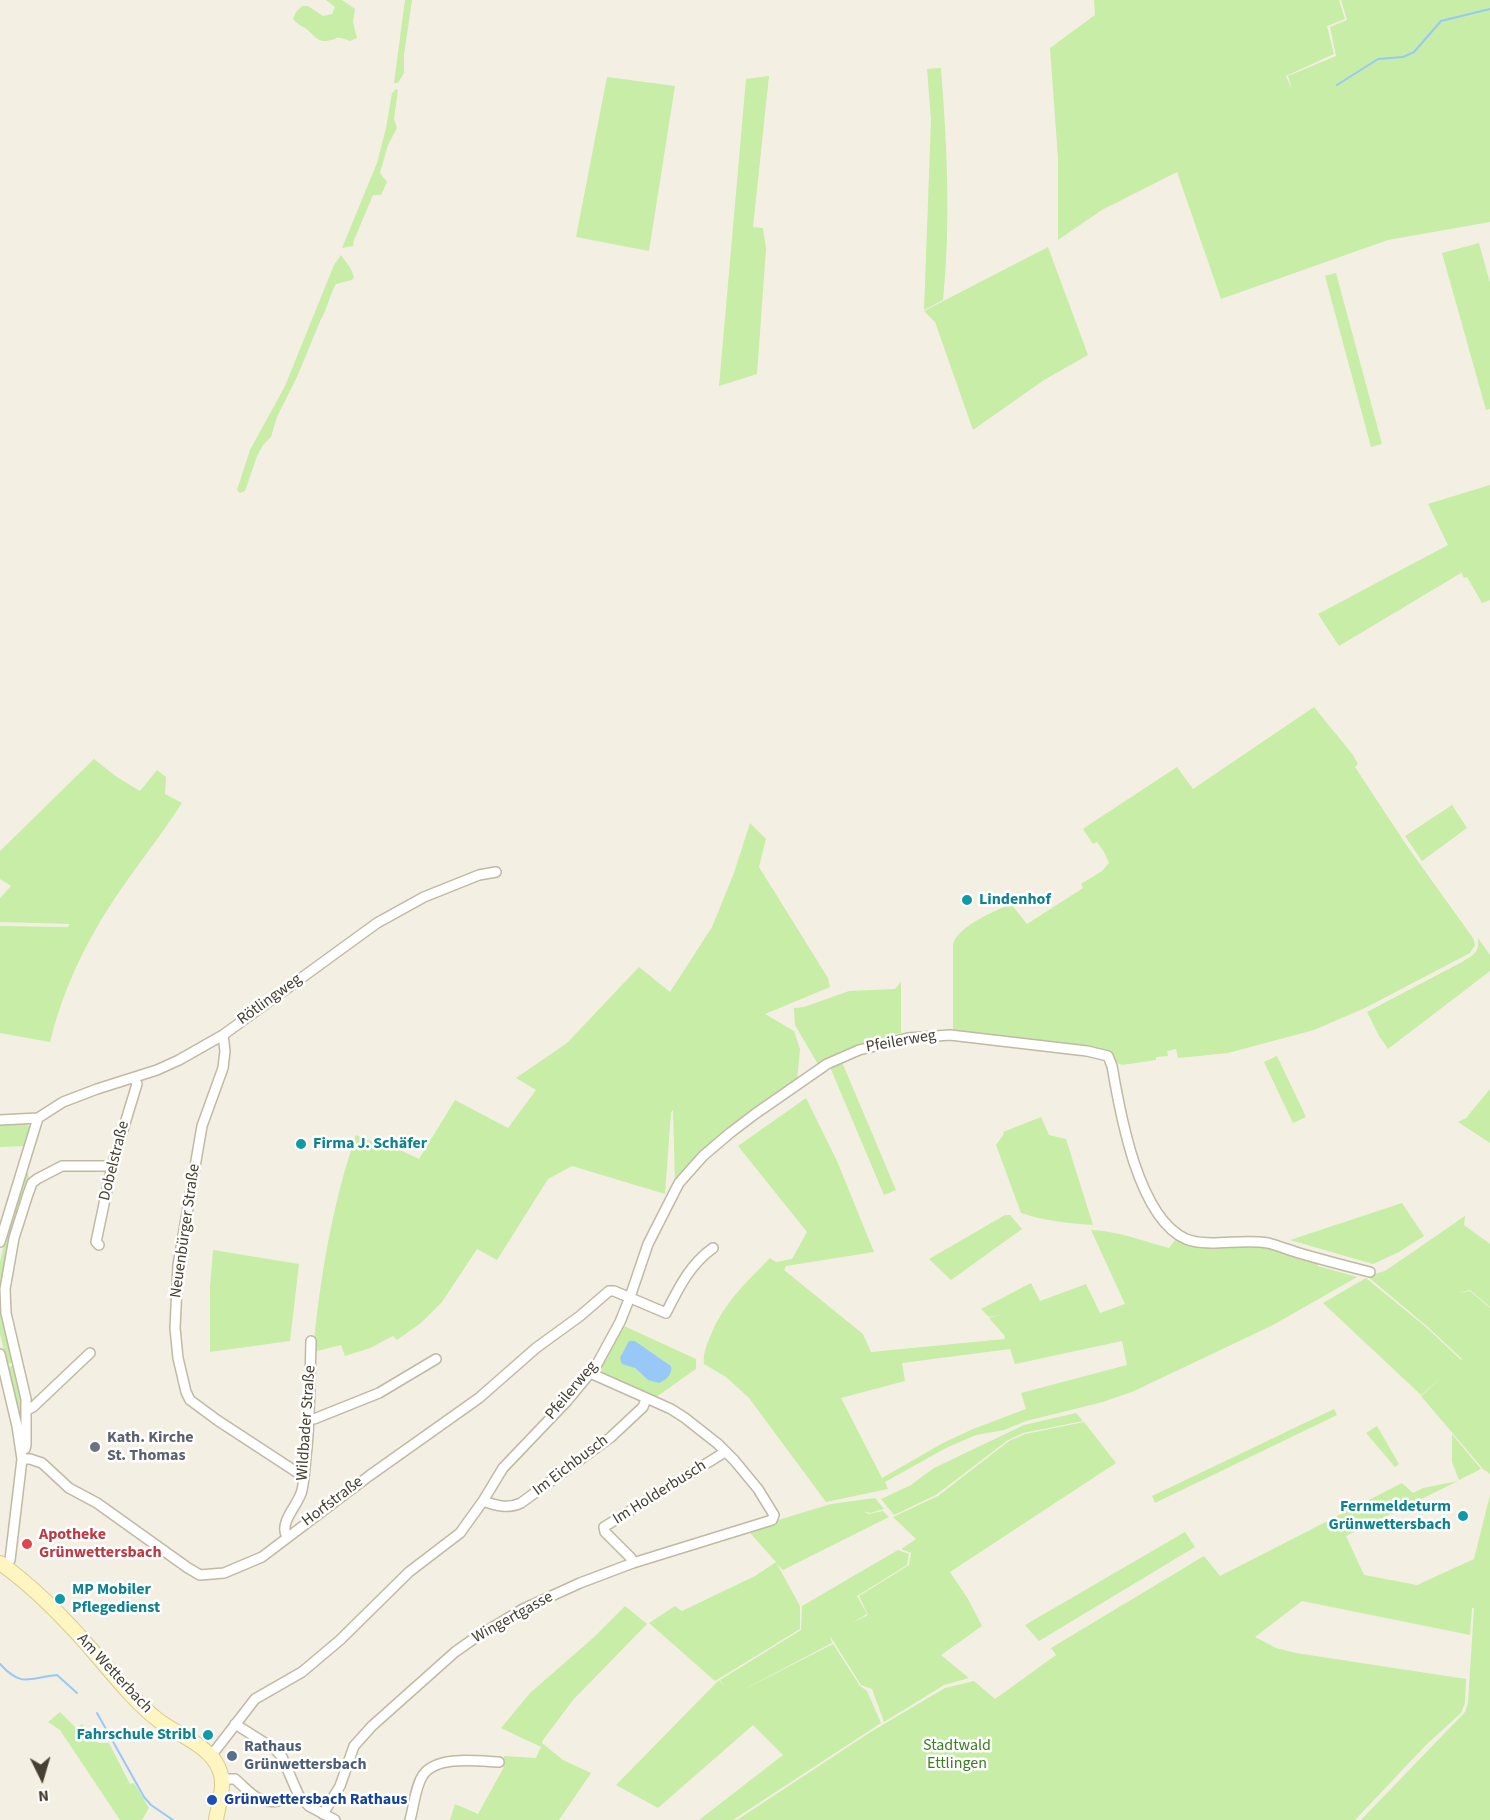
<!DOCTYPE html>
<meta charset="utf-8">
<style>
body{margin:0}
#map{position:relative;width:1490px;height:1820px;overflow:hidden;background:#f3f0e3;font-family:"Source Sans 3",sans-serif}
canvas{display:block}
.north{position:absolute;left:12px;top:1748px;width:60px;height:60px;-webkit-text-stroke:4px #fff;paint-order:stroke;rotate:175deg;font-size:16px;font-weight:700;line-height:24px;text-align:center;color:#464032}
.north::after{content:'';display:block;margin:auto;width:21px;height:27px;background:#464032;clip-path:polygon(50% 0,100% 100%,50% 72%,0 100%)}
</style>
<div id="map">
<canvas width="1490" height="1820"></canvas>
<div class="north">N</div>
</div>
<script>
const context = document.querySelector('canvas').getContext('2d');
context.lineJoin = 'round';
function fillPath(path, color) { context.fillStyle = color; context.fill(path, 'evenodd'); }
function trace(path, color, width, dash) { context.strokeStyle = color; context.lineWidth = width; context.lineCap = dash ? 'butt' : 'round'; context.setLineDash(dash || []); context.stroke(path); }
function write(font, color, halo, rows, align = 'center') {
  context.font = font + ' "Source Sans 3",sans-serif'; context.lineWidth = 5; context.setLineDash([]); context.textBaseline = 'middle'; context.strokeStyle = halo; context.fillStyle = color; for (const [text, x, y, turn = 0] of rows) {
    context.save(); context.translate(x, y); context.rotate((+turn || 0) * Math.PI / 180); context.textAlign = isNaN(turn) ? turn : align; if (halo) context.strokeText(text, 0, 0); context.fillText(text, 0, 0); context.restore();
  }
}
const green = new Path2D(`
 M326,0H342L355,9L353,22L357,38L350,41C334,35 340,39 326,41C316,42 312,32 305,28C300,25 297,24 293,19L296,12L302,6H308L323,16L332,14L335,7Z
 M405,0H412L404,55V73L398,83H394Z
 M1094,0H1339L1345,19L1327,26L1334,54L1286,76L1292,90L1288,76L1336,56L1330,27L1347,20L1341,0H1490V222L1388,240L1221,299L1177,172L1102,210L1058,240V159L1050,48L1095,15Z
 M941,68C947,145 951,223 943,300L924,310L931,120L927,69Z
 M769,76L753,227L763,228L766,249L757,374L719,386L746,79Z
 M607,77L675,86L649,251L576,237Z
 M396,89L398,90L394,119L397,128L388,145L380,173L387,182L381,195H373L354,240L353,246L342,248L377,163L386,128L392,93Z
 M1479,243L1490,283V409L1486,410L1442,253Z
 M1048,247L1088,355L1044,380L973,430L935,322L924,311Z
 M341,255L351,269L354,277L352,280L336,284C329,296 327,310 321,319L297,377L277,417L271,437L263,445L257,456L245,491L240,493L237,490L250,450L285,386L334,265Z
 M1336,273L1382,444L1371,447L1325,276Z
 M1490,485V600L1482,603L1467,577L1464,578L1460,570L1461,573L1339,646L1318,614L1448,545L1428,504Z
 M1314,707L1353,755L1358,764L1355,767L1407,846L1473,938L1475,945L1470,953L1365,1008L1314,1030L1228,1053L1178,1058L1176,1049L1167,1051L1168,1056L1156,1057V1060L1122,1065L1117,1063L1113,1057L1104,1050L955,1032L953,1029V944C958,926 995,911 1011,904L1027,924L1083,888L1081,884L1102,871L1109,863L1104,852L1097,842L1093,844L1083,829L1087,826L1177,767L1193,789Z
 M94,759L117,777L140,791L157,770L166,777L165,794L182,803C153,848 117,889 92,936C73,970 59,1005 50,1042L0,1033V926L68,927L70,924L0,922V898L11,886L0,879V851Z
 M1452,805L1467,828L1422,861L1405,836Z
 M750,823L766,839L759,867L828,978L830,987L765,1014L794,1031L800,1049L797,1081L757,1106L701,1153L675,1184L673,1110L671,1113L665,1194L572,1166L548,1179L497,1260L477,1249L442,1302L421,1323L397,1340L393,1336L370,1348L345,1356L341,1345L313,1352C320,1278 332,1205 356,1135L383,1146L385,1143L419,1159L455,1100L508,1128L536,1090L516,1078L567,1043L639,967L670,992L712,927L734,873Z
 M1478,938L1490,955V971L1388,1049L1379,1036L1367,1012L1462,962C1473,955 1480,953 1478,938Z
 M901,982V1033L887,1036L819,1066L795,1025L794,1008L804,1007L849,991L895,989Z
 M1277,1056L1306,1117L1293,1123L1264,1062Z
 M842,1062L896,1190L884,1195L830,1067Z
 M1490,1089V1143L1458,1122L1466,1118Z
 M806,1098L837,1161L874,1252L786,1266L784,1270L863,1334L871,1352L1005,1339L1004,1335L989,1318L1000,1315L989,1317L981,1309L1031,1283L1040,1301L1086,1284L1100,1313L1125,1304L1091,1230C1117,1231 1144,1241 1169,1248L1178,1236L1272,1248L1318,1261V1266L1357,1277L1273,1325L1134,1391L1103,1402L1026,1421L1004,1430L976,1435L946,1448L885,1482L888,1489L826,1502L749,1398L726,1377L704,1364C703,1353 706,1347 710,1337C724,1302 745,1284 770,1258L776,1262L792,1259L807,1232L738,1146ZM1122,1341L1127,1365L1021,1393L1026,1409L973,1429L943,1443L882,1478L841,1398L905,1381L902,1363L1010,1349L1015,1364Z
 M1041,1117L1049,1135L1066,1139L1093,1225C1067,1223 1045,1221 1021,1213L996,1145L1004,1134L1003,1132Z
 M25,1124L29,1126V1130L25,1146L0,1147V1125Z
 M25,1172L28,1173L30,1184L5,1271L15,1362L7,1364L0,1334V1262L7,1232Z
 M1402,1203L1424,1236L1399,1252L1373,1264L1290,1240Z
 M1005,1215H1010L1022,1229L951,1280L929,1259Z
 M1465,1216L1464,1225L1490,1244V1307L1470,1290L1458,1293L1470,1291L1490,1308V1481V1474L1483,1469L1421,1396L1443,1376L1421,1395L1323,1303L1366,1278L1427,1328L1461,1360L1462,1359L1429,1328L1367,1276L1385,1271Z
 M213,1250L299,1264L290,1341L210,1352V1287Z
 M622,1325L696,1359V1369L656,1397L605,1374L599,1368ZM629,1341H635L671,1366L648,1380L635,1368Z
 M16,1365L23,1399V1438L17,1404L8,1367Z
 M1334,1409L1337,1415L1155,1503L1152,1496Z
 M1076,1413L1083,1421L1023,1433L1008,1440L936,1495L894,1515L881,1499L911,1485L934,1468L1024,1425Z
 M1084,1422L1116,1463L950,1572L968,1599L982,1626L941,1655L969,1678L944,1685L884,1722L872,1689L861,1685L830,1636L832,1643L731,1696L833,1644L860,1686L867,1691L881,1723L733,1820H699L783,1755L753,1725L658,1808L616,1785L719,1680L726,1689L720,1680L801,1630L802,1606L898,1550L909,1554L907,1565L857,1596L867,1614L852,1623L868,1615L859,1596L909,1565L911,1553L901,1549L916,1539L893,1517L938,1496L1009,1441L1025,1434Z
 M1377,1426L1399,1464L1395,1467L1366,1433Z
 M1452,1434L1481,1469L1459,1480L1452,1462Z
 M1458,1481L1346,1536L1364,1575L1417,1585L1474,1559L1490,1495V1820H1361L1465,1712L1468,1703L1474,1608H1472L1470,1635L1302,1601L1255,1637L1276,1648L1296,1653L1466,1679L1465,1703L1461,1713L1427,1744L1355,1820H737L869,1733L945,1688L974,1681L995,1699L1056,1655L1051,1648L1204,1556L1220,1576L1402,1483L1413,1493L1423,1488Z
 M875,1498L884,1509L870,1513L862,1511L869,1514L883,1511L889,1517L783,1570L777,1564L800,1606V1629L715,1681L649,1623L675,1606L682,1611L755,1576L776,1562L750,1533L770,1525L775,1521L831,1504Z
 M1185,1532L1195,1547L1039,1641L1025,1625Z
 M625,1606L647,1624L573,1700L543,1740L542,1743L563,1760L591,1773L559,1820H450L455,1804L478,1814L504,1767L502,1766L504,1756L536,1758L541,1747L501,1728L530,1693L593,1638Z
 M60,1712L76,1728L82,1724L90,1736L99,1743H109L130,1784L134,1783L149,1808L142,1820H120L60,1730L48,1722Z`);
const water = new Path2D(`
 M629,1341H635L671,1366C673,1374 666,1380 659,1383L648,1380L635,1368L622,1364L620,1358Z`);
const stream = new Path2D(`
 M1337,85L1378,59L1403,57L1414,52L1441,21L1490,9
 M0,1664C22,1688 28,1678 57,1675L77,1693
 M97,1713L144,1797L151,1805L173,1820`);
const minor = new Path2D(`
 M223,1035L225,1051L223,1068L202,1126L178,1265L175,1328L178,1358L186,1392L190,1400L217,1420L298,1473L304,1475
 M0,1120L38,1118L63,1102L97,1089L157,1070L179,1060L223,1035L377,923L424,897L479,875L496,872
 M0,1242L38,1118
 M99,1245L96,1242L112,1166L137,1084L134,1078
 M0,1354L17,1426L22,1459L10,1560L5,1566
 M27,1410L33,1407L90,1353
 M309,1419H314L379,1393L436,1359
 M21,1450L25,1449L26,1445V1399L6,1313L5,1289L14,1238L28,1194L32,1183L37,1179L62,1166H112
 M22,1459H30L42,1463L69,1488L97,1503L188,1568L200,1575L224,1573L262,1557L369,1476L479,1398L536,1348L580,1316L609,1291H614L666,1313C678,1289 690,1264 713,1248
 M483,1501C497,1506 508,1509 521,1503L611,1437L643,1407L646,1399
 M287,1537C278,1522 299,1505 302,1490C305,1477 305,1462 307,1448C310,1413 310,1377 311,1341
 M633,1563L631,1558L605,1532L604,1527L725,1452
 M235,1724L276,1750L282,1757L299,1796L309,1806L335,1820
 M211,1756L255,1699L302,1672L340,1640L409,1572L460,1533L483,1501L503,1468L567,1401L596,1366L620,1322L630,1297L648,1244L679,1183L703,1156L730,1133L755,1114L827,1064L859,1050L908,1038L950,1035L1087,1051L1108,1056L1112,1066C1120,1113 1138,1218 1186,1239C1208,1248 1242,1238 1268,1243C1279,1246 1289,1250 1299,1253C1323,1260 1346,1266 1370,1272
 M222,1779H235C250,1792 257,1804 278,1801
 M323,1814L340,1786L354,1746L372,1726L455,1652L472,1640L523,1609L580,1583L633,1563L772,1520L774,1515L758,1489L734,1460L718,1444L685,1418L671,1409L590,1373
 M410,1820C414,1806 415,1787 423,1775C437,1755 478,1761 499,1762`);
const secondary = new Path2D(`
 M0,1563C37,1589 69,1623 98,1657C117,1679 135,1702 158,1720C175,1733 205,1744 216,1763C228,1782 219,1800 216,1820`);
const markers = [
 [967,900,6,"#0f9aa8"],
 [301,1144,6,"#0f9aa8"],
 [95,1447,6,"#6b7280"],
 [1463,1516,6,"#0f9aa8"],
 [27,1544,6,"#e0444e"],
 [60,1599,6,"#0f9aa8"],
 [208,1735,6,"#0f9aa8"],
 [232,1756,6,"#5c6f8a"],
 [212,1800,6,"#1a4fb4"]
];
const cultureNames = [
 ["Lindenhof",979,900],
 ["Firma J. Schäfer",313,1144],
 ["Fernmeldeturm",1451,1507,"right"],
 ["Grünwettersbach",1451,1525,"right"],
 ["MP Mobiler",72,1590],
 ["Pflegedienst",72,1608],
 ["Fahrschule Stribl",196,1735,"right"]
];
const streetNames = [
 ["Rötlingweg",270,1000,-36],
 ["Pfeilerweg",901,1042,-10],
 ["Dobelstraße",115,1161,-76],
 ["Neuenbürger Straße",186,1231,-82],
 ["Pfeilerweg",572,1391,-50],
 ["Wildbader Straße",307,1423,-86],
 ["Im Eichbusch",571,1466,-37],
 ["Im Holderbusch",660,1493,-32],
 ["Horfstraße",333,1502,-37],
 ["Wingertgasse",513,1618,-29],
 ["Am Wetterbach",114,1674,47]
];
const worshipNames = [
 ["Kath. Kirche",107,1438],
 ["St. Thomas",107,1456]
];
const healthNames = [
 ["Apotheke",39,1535],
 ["Grünwettersbach",39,1553]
];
const parkNames = [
 ["Stadtwald",957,1746],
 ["Ettlingen",957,1764]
];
const serviceNames = [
 ["Rathaus",244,1747],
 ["Grünwettersbach",244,1765]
];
const transitNames = [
 ["Grünwettersbach Rathaus",224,1800]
];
fillPath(green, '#c7eda6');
fillPath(water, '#97c8f8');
trace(stream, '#97c8f8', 2);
trace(minor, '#c0b9a4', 12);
trace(secondary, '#d8cb8d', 16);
trace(minor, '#fff', 9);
trace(secondary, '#fff5c1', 14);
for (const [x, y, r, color] of markers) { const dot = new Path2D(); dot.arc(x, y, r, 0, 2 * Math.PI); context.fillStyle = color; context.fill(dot); trace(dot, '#fff', 2); }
write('bold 16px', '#0d838f', '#fff', cultureNames, 'left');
write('16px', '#464032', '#fff', streetNames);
write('bold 16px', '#5b616d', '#fff', worshipNames, 'left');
write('bold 16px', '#be3a42', '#fff', healthNames, 'left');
write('16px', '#3b7d20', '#fff', parkNames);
write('bold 16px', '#4e5e75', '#fff', serviceNames, 'left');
write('bold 16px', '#164399', '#fff', transitNames, 'left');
</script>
